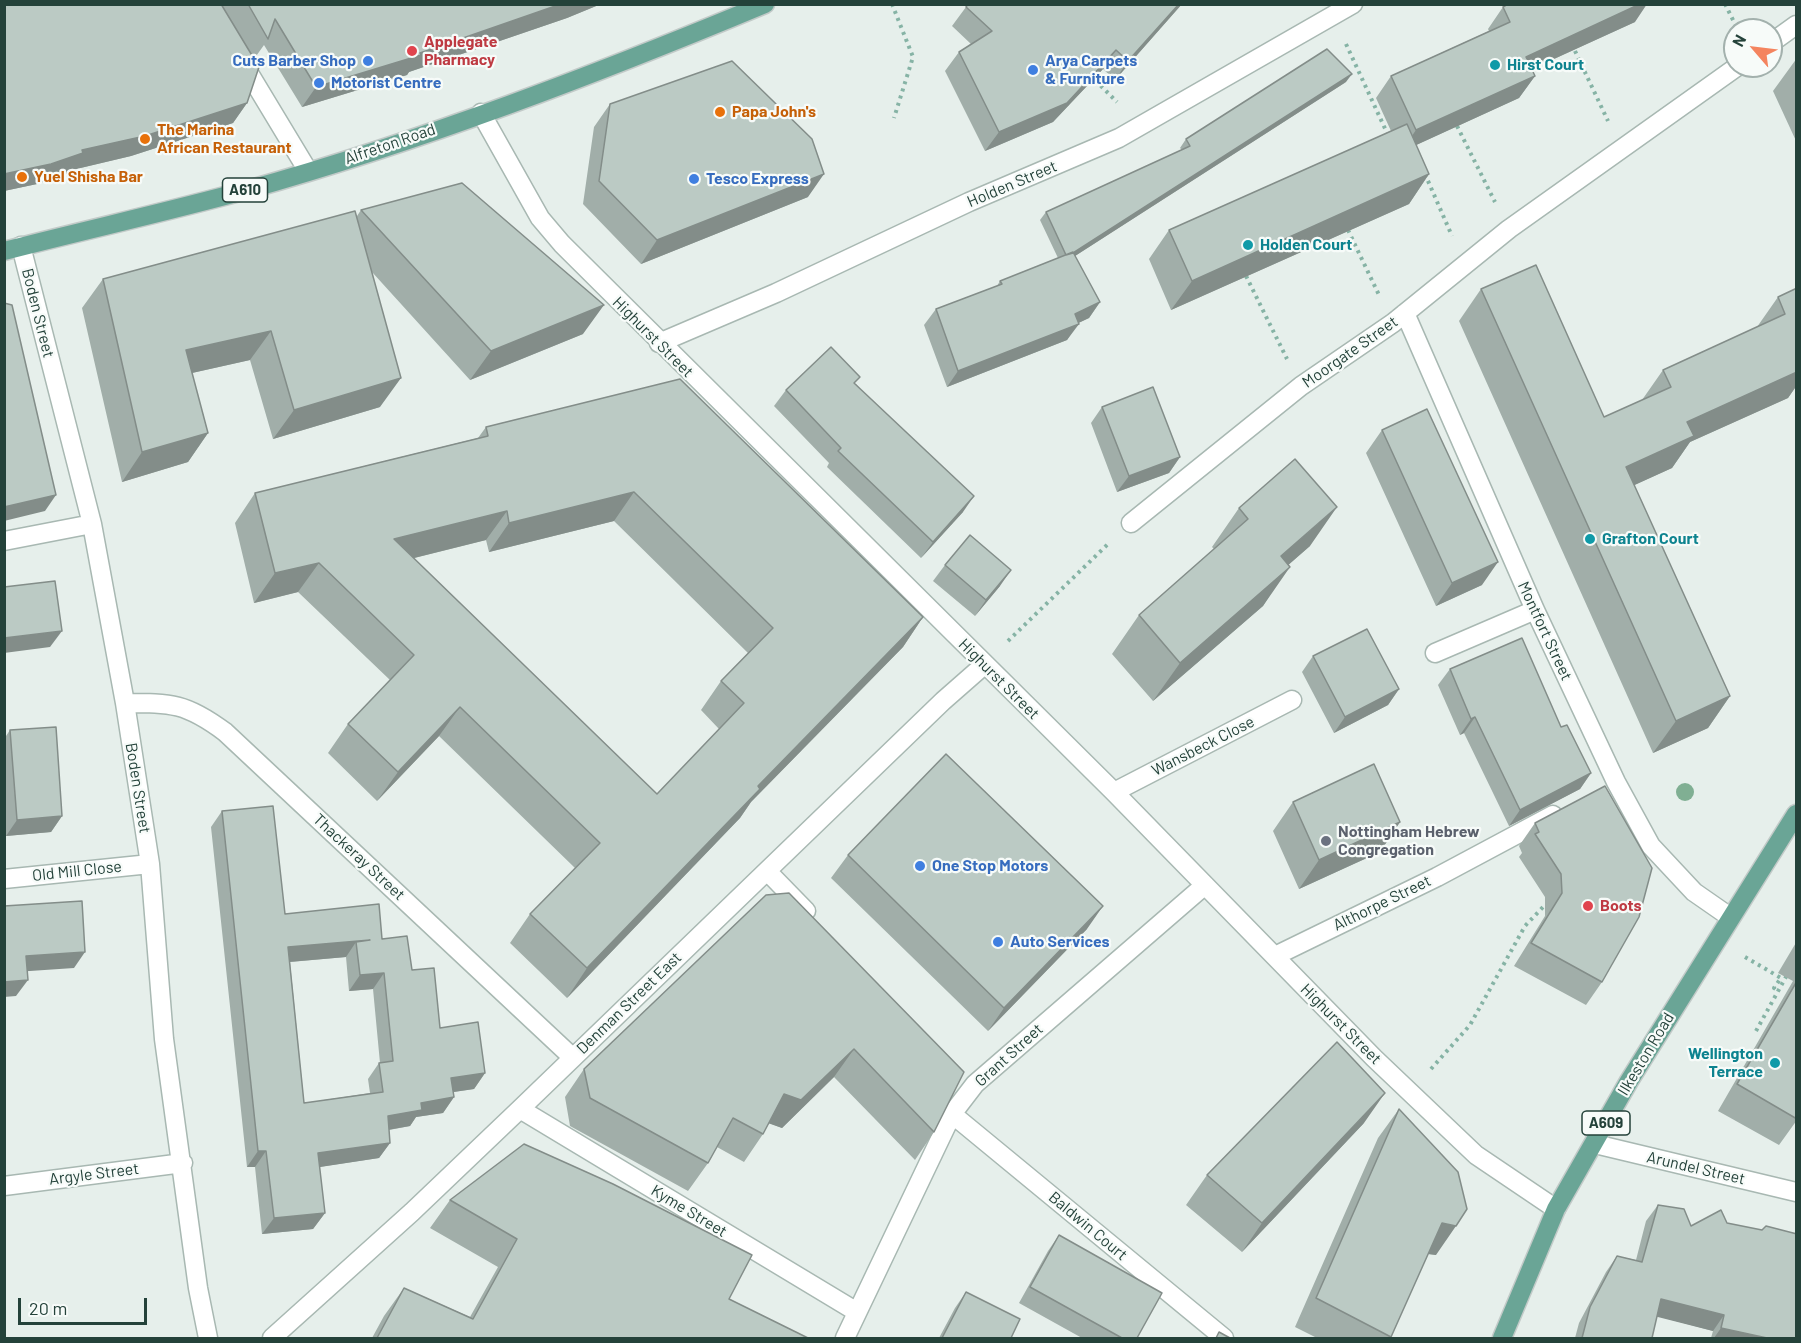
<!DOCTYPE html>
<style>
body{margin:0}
#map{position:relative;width:1801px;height:1343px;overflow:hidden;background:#e6efeb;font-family:Barlow,sans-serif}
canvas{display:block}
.frame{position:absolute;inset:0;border:6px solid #24423a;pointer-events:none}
.north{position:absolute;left:1723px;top:18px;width:60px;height:60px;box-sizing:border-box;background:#f7fbf9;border:2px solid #a3b1ad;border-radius:50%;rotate:298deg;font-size:16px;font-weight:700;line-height:24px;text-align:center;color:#24423a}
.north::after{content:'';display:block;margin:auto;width:21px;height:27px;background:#f4845f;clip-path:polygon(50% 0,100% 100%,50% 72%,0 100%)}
.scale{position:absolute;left:18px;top:1298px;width:129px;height:27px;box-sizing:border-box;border:3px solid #24423a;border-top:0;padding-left:8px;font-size:18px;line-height:21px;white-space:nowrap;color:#24423a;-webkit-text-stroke:4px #f7fbf9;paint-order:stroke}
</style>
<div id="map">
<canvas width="1801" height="1343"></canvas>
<div class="frame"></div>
<div class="north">N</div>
<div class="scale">20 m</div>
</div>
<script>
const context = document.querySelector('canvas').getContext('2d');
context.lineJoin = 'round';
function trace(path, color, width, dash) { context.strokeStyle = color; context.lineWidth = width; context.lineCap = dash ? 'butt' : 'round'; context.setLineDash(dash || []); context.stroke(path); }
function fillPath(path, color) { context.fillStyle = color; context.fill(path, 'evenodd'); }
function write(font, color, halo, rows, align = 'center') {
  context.font = font + ' Barlow,sans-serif'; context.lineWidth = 4.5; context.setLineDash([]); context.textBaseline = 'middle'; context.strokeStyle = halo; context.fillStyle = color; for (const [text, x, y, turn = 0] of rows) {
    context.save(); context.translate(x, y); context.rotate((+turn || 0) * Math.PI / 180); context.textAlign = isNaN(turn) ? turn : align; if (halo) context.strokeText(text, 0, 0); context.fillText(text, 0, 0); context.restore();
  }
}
const path = new Path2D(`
 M892,4L913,57L894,118
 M1725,4L1738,30
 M1346,44L1388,135
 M1575,51L1608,121
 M1090,75L1117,102
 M1457,126L1495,202
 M1425,174L1452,236
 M1348,230L1379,295
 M1246,276L1287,359
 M1008,641L1108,544
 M1745,957L1781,978L1774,988L1779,991
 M1756,1031L1787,975
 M1431,1069L1470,1025L1525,926L1544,906`);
const minor = new Path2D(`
 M1771,43L1796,25
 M241,60L308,171
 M481,113L540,218L562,244L1114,792L1374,1058L1476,1155L1556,1209
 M21,246L92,524L125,703L150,864L164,1039L198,1288L208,1338
 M1405,313L1535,610L1616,782L1651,846L1694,892L1730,917
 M659,343L776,293L969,202L1119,138L1353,4
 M1131,523L1301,386L1393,323L1509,229L1738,66
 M4,541L92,524
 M1435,653L1535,610
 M125,703C172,703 186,703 225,732L572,1057
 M1114,792L1292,700
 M767,871L806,911
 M4,879L150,864
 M1275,956L1437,877L1553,815
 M520,1109L857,1312
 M952,1114L1224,1338
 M1595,1144L1796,1192
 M4,1186L183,1163
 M272,1338L412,1212L520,1109L943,701L984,665
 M845,1338L952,1114L975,1084L1205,885`);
const primary = new Path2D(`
 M4,251C85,230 167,212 247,190C422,141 597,74 765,4
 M1502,1338L1556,1209L1629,1081L1796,814`);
const trees = [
 [1685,792]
];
const wall = new Path2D(`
 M4,4H601L567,18L409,72L407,75L302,107L264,45L254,59L247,103L233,123L131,156L72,170L69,173L37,184L4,191Z
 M1182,4L1115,80L1103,69L1053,122L985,151L945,71L959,52L971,44L952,26L966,7Z
 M1503,7L1635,22L1532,69L1535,76L1519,98L1416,145L1429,174L1409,204L1171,310L1149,259L1169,230L1391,131L1376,98L1391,76L1489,31L1488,29Z
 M1797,58V143L1773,91Z
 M1346,82L1075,256L1100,302L1089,318L1078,323L1067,340L947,387L924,325L936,309L997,286L1000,281L1058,258L1040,220L1046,212L1182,150L1180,148L1186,139Z
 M610,104L808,197L641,264L583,204L594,127Z
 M361,210L583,334L470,380L372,272L380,407L273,439L250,360L192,373L208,433L188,462L122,482L82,308L103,279L357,216Z
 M1797,288V385L1788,398L1690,442L1672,468L1634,485L1730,696L1708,728L1653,753L1459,321L1481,289L1604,417L1642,400L1663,370L1757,327L1778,297Z
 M856,384L963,512L921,558L827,467L829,463L774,406L786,390Z
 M1102,407L1180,457L1169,473L1117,492L1091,423Z
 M486,427L923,617L903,647L751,802L740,818L567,998L510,943L530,914L575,868L439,736L377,801L328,753L348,724L390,680L298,592L254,603L235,523L255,493L478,438ZM614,521L748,653L721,681L701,710L719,729L657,794L414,558L486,540L489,552Z
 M1382,430L1482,585L1436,606L1366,453Z
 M1239,508L1310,546L1288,565L1263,606L1153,701L1112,654L1139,615L1214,549L1212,547Z
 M945,565L1000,586L975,616L933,581Z
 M1313,656L1399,689L1388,705L1334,733L1302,672Z
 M1450,669L1561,727L1591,773L1580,789L1509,826L1464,733L1460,735L1438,685Z
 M10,730L62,816L51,832L6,836L4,815V739Z
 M1605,786L1602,982L1586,1005L1514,966L1545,916V897L1519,857L1522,853L1519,846L1535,823Z
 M1293,802L1400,822L1380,852L1299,889L1273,831Z
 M222,811L285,914L382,939L412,970L440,1028L485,1073L474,1089L453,1092L454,1097L443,1113L416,1117L410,1126L389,1130L390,1143L379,1158L319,1167L325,1213L313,1229L262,1234L255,1167H247L211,827ZM346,957L349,991L373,989L380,1063H379L368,1079L370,1093L304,1103L290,962Z
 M848,855L1087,929L988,1031L831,878Z
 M766,895L934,1132L915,1160L834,1077L782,1128L769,1123L763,1134L744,1162L717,1147L708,1163L688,1191L570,1126L565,1097L584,1069Z
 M1797,941V1120L1779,1145L1718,1111L1793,981L1778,973Z
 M1399,1109L1436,1255L1428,1254L1390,1338H1317L1295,1327L1378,1138Z
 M1364,1123L1242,1252L1186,1205L1207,1175Z
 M450,1200L729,1299L808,1338H372L384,1316L404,1288L470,1317L498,1267L430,1228Z
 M1658,1205L1691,1226L1727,1223L1797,1338H1711L1713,1331L1657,1316L1652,1338H1575L1579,1323L1606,1272L1617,1256L1636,1260L1646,1221Z
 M1059,1235L1137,1338H1082L1019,1303L1048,1251Z
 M966,1292L1011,1338H939L955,1308Z`);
const shadedWall = new Path2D(`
 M561,4H601L567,18L409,72L407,75L302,107L316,87Z
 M1179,4H1182L1115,80L1128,61Z
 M1634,4H1647L1635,22L1510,79L1526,57Z
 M1116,50L1103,69L1053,122L985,151L999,132Z
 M1352,74L1346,82L1061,265L1066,257Z
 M1535,76L1519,98L1401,152L1416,130Z
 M247,103L233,123L131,156L72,170L69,173L37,184L4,191V174L82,150Z
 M824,174L808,197L641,264L657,240Z
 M1429,174L1409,204L1171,310L1192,281Z
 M1100,302L1089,318L1068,328L1079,324L1067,340L947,387L958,371Z
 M604,305L583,334L470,380L491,351Z
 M271,331L250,360L165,379L186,350Z
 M1797,372V385L1788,398L1690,442L1672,468L1604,499L1626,467L1687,422Z
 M401,378L380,407L273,439L294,410Z
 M208,433L188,462L122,482L142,452Z
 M1180,457L1169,473L1117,492L1129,476Z
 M634,492L614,521L489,552L509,523Z
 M56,495L45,511L4,521V507Z
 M974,496L963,512L921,558L933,542Z
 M1337,507L1310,546L1254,595L1281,556Z
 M507,511L486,540L374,568L394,539Z
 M1498,562L1482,585L1436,606L1452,583Z
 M319,563L298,592L254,603L275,573Z
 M1290,567L1263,606L1153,701L1180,663Z
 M1011,570L1000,586L975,616L986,600Z
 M923,617L903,647L751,802L740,818L567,998L587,968L758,786Z
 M62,631L50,647L4,653V638Z
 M1399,689L1388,705L1334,733L1345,717Z
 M1730,696L1708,728L1653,753L1676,721Z
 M460,707L439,736L377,801L398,772Z
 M1475,717L1464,733L1460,735L1471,719Z
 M1591,773L1580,789L1509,826L1520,810Z
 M62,816L51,832L6,836L17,820Z
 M1400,822L1380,852L1299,889L1319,860Z
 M1103,906L1087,929L988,1031L1004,1008Z
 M370,940L356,942L346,957L277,963L288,947Z
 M85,952L74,968L15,972L26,956Z
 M384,973L373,989L349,991L360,975Z
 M28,980L16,996L4,997V982Z
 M854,1049L834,1077L782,1128L765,1122L784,1094Z
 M485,1073L474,1089L440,1094L451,1078Z
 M1385,1093L1364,1123L1242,1252L1262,1223Z
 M454,1097L443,1113L416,1117L410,1126L376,1132L388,1116L421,1103Z
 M390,1143L379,1158L307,1169L318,1153Z
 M258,1151H266L255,1167H247Z
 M325,1213L313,1229L262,1234L274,1218Z
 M1442,1223L1456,1226L1436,1255L1421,1253Z
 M1661,1299L1724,1315L1713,1331L1650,1315Z
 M1721,1328L1767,1338H1714Z`);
const building = new Path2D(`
 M4,4H221L259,67L247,103L145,136L82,150L83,153L51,164L4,174Z
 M248,4H561L420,53L421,55L316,87L275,19L268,39Z
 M968,4H1179L1128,61L1116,50L1067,103L999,132L959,52L992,31L966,7Z
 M1508,4H1640L1526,57L1535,76L1416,130L1391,76L1510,22L1503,7Z
 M1327,49L1352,74L1073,253L1066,255L1046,212L1190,146L1186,139Z
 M732,61L812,139L824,174L657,240L599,181L610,104Z
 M1407,124L1429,174L1192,281L1169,230Z
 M462,183L604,305L491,351L361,210Z
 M355,211L401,378L294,410L271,331L186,350L208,433L142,452L103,279Z
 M1073,252L1100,302L1075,314L1079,324L958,371L936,309L1002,284L1000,281Z
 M1536,265L1604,417L1671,387L1663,370L1785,314L1778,297L1797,288V372L1687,422L1694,436L1626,467L1730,696L1676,721L1481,289Z
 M4,303L12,305L56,495L4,507Z
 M831,347L860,377L854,383L974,496L933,542L838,451L841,448L786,390Z
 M680,379L923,617L758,786L760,789L587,968L530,914L600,843L460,707L398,772L348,724L414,655L319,563L275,573L255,493L488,436L486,427ZM634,492L773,628L721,681L744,703L657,794L394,539L507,511L509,523Z
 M1153,387L1180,457L1129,476L1102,407Z
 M1427,409L1498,562L1452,583L1382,430Z
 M1295,459L1337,507L1281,556L1290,567L1180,663L1139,615L1248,519L1239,508Z
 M970,535L1011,570L986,600L945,565Z
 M55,581L62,631L4,638V587Z
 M1367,629L1399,689L1345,717L1313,656Z
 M1522,638L1561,727L1567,725L1591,773L1520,810L1475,717L1471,719L1450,669Z
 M56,727L62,816L17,820L10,730Z
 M946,754L1103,906L1004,1008L848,855Z
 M1374,764L1400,822L1319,860L1293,802Z
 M1605,786L1652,868L1639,917L1602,982L1531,943L1562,893L1561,874L1535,834L1539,832L1535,823Z
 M273,806L285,914L379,904L382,939L407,936L412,970L434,968L440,1028L478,1022L485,1073L451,1078L454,1097L421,1103L422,1110L388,1116L390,1143L318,1153L325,1213L274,1218L266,1151H258L222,811ZM370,940L356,942L360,975L384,973L393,1061L379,1063L383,1092L304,1103L288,947Z
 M789,893L964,1072L934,1132L854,1049L801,1100L784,1094L763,1134L733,1118L708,1163L590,1098L584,1069L766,895Z
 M82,901L85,952L26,956L28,980L4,982V906Z
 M1797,981V1119L1737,1084Z
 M1337,1042L1385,1093L1262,1223L1207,1175Z
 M1399,1109L1458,1172L1467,1209L1456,1226L1442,1223L1391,1337L1316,1298Z
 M524,1144L613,1184L752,1255L729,1299L808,1338H377L404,1288L473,1319L517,1239L450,1200Z
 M1658,1205L1684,1209L1691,1226L1721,1210L1727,1223L1762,1230L1766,1226L1797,1234V1338H1767L1721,1328L1724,1315L1661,1299L1652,1338H1582L1590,1307L1617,1256L1642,1262Z
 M1059,1235L1162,1293L1137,1338H1122L1030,1287Z
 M966,1292L1020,1319L1011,1338H942Z
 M1219,1332L1230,1338H1216Z`);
const markers = [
 [412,51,6,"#e0444e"],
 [368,61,6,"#3f7fe0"],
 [1495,65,6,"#0f9aa8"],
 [1033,70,6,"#3f7fe0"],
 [319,83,6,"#3f7fe0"],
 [720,112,6,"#e8710a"],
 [145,139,6,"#e8710a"],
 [22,177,6,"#e8710a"],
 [694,179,6,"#3f7fe0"],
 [1248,245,6,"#0f9aa8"],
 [1590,539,6,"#0f9aa8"],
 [1326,841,6,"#6b7280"],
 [920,866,6,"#3f7fe0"],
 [1588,906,6,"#e0444e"],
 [998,942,6,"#3f7fe0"],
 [1775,1063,6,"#0f9aa8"]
];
const shields = [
 [245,190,45],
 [1606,1123,48]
];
const shieldNames = [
 ["A610",245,190],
 ["A609",1606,1123]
];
const healthNames = [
 ["Applegate",424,42],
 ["Pharmacy",424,60],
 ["Boots",1600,906]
];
const shopNames = [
 ["Cuts Barber Shop",356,61,"right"],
 ["Arya Carpets",1045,61],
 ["& Furniture",1045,79],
 ["Motorist Centre",331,83],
 ["Tesco Express",706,179],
 ["One Stop Motors",932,866],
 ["Auto Services",1010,942]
];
const cultureNames = [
 ["Hirst Court",1507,65],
 ["Holden Court",1260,245],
 ["Grafton Court",1602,539],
 ["Wellington",1763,1054,"right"],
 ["Terrace",1763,1072,"right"]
];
const foodNames = [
 ["Papa John's",732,112],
 ["The Marina",157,130],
 ["African Restaurant",157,148],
 ["Yuel Shisha Bar",34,177]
];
const streetNames = [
 ["Alfreton Road",390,144,-19],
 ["Holden Street",1012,184,-23],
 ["Boden Street",38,313,76],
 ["Highurst Street",653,337,45],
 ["Moorgate Street",1350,352,-35],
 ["Montfort Street",1545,631,65],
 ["Highurst Street",999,679,45],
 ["Wansbeck Close",1203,746,-27],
 ["Boden Street",138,788,81],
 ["Thackeray Street",359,857,43],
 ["Old Mill Close",77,871,-6],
 ["Althorpe Street",1382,903,-26],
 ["Denman Street East",629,1003,-44],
 ["Highurst Street",1341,1024,45],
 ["Ilkeston Road",1646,1054,-59],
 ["Grant Street",1009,1055,-42],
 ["Arundel Street",1696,1168,13],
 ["Argyle Street",94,1174,-7],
 ["Kyme Street",689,1211,31],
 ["Baldwin Court",1088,1226,40]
];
const worshipNames = [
 ["Nottingham Hebrew",1338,832],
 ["Congregation",1338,850]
];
trace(minor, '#a8b8b2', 21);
trace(primary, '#c2cac8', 21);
trace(path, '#86b3a5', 4, [3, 4.5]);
trace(minor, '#fff', 18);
trace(primary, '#6aa596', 18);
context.fillStyle = '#80af93';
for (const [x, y] of trees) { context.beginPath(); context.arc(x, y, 9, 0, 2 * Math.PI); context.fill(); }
fillPath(wall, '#a1aea9');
fillPath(shadedWall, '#838d89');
fillPath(building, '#bbcac4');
trace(building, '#838d89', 1.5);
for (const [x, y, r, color] of markers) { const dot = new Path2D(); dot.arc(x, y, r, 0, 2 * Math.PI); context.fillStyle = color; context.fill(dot); trace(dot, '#f7fbf9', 2); }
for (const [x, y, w] of shields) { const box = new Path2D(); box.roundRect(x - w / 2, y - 12, w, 24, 4.5); context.fillStyle = '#f7fbf9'; context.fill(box); trace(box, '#24423a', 1.5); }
write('bold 15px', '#24423a', null, shieldNames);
write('bold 16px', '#be3a42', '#f7fbf9', healthNames, 'left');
write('bold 16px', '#366cbe', '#f7fbf9', shopNames, 'left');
write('bold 16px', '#0d838f', '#f7fbf9', cultureNames, 'left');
write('bold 16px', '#c56008', '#f7fbf9', foodNames, 'left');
write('16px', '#24423a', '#f7fbf9', streetNames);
write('bold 16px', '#5b616d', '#f7fbf9', worshipNames, 'left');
</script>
